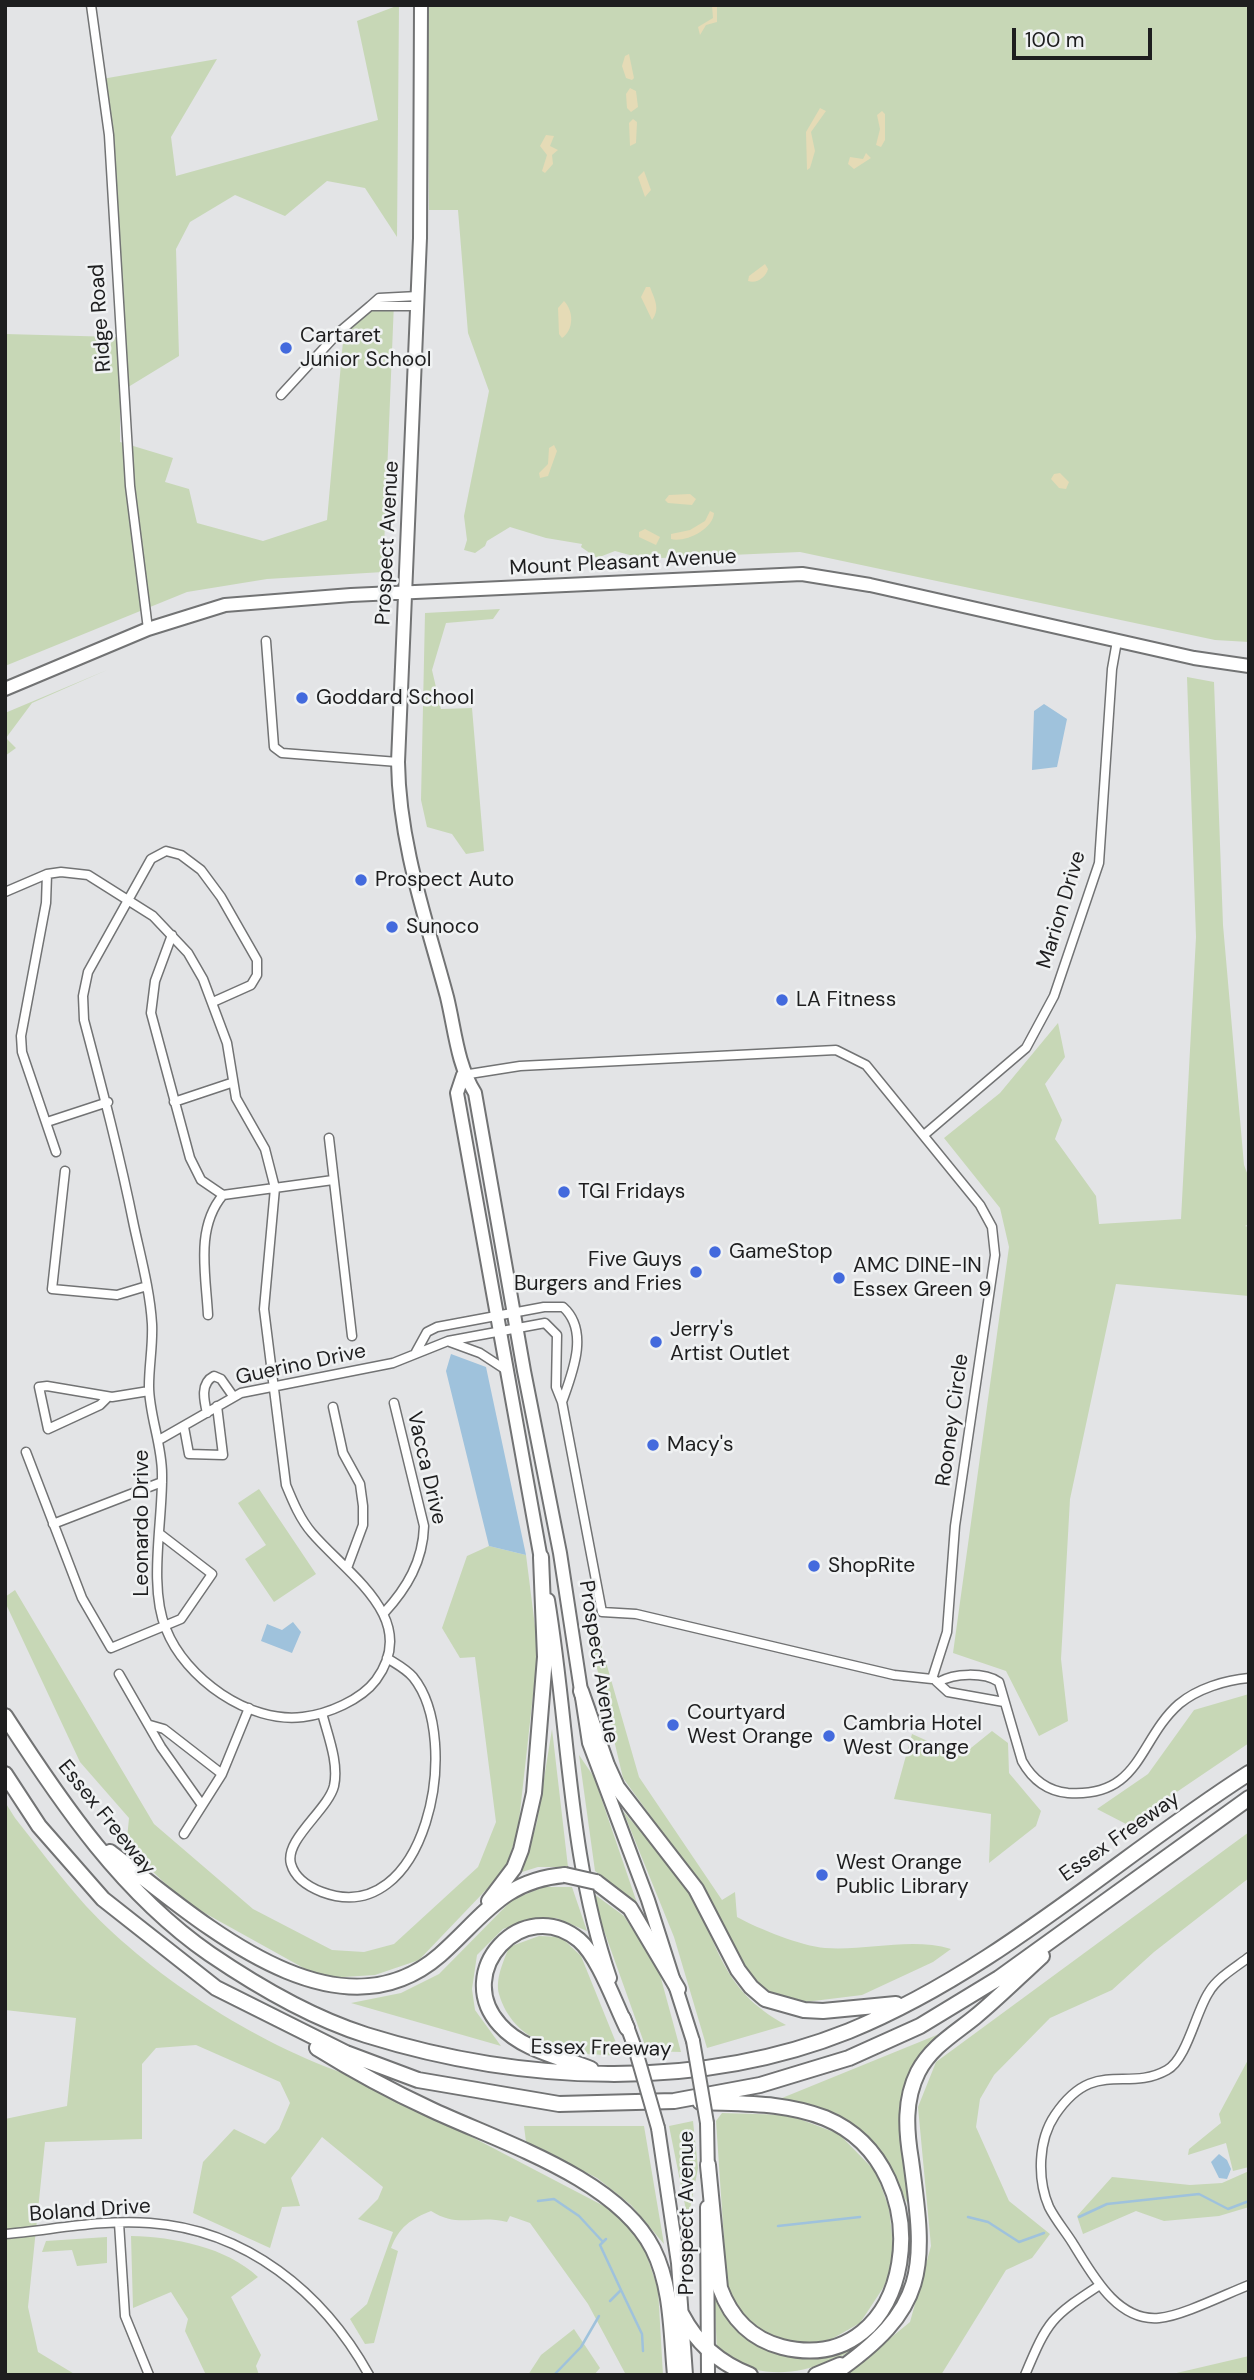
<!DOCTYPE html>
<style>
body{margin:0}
#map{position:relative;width:1254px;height:2380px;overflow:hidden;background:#e3e4e6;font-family:"DM Sans",sans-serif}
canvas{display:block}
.frame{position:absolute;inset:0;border:7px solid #1e1e1f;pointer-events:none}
.scale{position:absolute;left:1012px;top:28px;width:140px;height:32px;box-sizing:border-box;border:4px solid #1e1e1f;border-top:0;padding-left:9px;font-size:21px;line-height:24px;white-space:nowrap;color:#1e1e1f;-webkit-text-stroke:5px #f0f2f3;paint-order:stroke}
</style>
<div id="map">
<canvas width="1254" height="2380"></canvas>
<div class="frame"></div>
<div class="scale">100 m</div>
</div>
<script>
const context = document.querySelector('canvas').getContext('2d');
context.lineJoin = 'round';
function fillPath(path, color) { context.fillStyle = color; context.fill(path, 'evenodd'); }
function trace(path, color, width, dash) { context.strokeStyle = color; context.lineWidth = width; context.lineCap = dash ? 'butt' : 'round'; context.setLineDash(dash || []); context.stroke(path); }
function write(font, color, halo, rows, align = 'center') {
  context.font = font + ' "DM Sans",sans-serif'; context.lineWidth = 5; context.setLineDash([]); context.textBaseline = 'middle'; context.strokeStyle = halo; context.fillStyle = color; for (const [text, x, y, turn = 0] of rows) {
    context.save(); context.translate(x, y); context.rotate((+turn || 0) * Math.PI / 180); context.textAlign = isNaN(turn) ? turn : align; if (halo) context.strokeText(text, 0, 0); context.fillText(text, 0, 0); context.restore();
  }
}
const green = new Path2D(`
 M399,5L397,237L365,188L327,181L285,216L235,195L190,222L176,249L179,356L120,392V442L173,458L165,482L189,489L197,523L263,541L327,520L344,330L370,305L394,302L383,572L267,579L187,592L5,666V334L117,337L102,79L217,59L171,137L176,176L378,120L357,21Z
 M427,5H1249V642L1215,640L800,552L661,558L655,562L615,551L597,558L581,547L582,544L546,538L510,527L487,541L485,546L475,553L464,550L467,540L464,516L489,391L468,333L458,210H429Z
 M500,609L493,619L446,623L432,670L441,709L472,708L484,851L466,854L452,834L427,827L421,800L425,613Z
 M107,670L32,703L6,738L16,748L5,756V713Z
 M1187,677L1214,682L1223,925L1244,1165L1249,1178V1224L1245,1226L1249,1227V1296L1116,1284L1070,1499L1061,1659L1068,1721L1039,1736L1006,1671L953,1653L1009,1247L1000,1208L944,1138L1000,1093L1058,1023L1065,1057L1045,1084L1062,1120L1055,1139L1096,1196L1099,1224L1181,1219L1196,937Z
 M259,1489L316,1574L274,1602L245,1559L266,1545L238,1503Z
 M489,1546L526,1555L538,1650L518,1830L505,1870L419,1960L375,1975L328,1978L309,1971L183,1901L140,1859L96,1807L127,1839L129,1818L80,1762L5,1602V1597L15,1590L154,1824L253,1909L332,1950L364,1952L394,1944L478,1867L496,1822L475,1657L460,1658L442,1628L467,1556Z
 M595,1624L639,1777L722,1900L735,1892L737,1917C759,1929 801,1946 825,1948C867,1951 911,1937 951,1949L933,1962L862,1995L789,2004L751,1980L694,1876L623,1778L587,1626Z
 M1249,1694V1743L1128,1825L1097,1809L1148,1774L1194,1710Z
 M552,1729L568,1867H538L522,1872L537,1822Z
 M992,1731L1008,1743L1009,1773L1041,1811L1036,1826L989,1863L991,1814L894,1799L912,1734L961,1756Z
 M579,1755L594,1777L637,1903L595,1871Z
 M5,1802L15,1818C38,1847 61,1878 86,1906C154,1979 266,2050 361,2079L623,2216L645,2250L658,2289L663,2375H626L588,2304L530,2223L510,2216L507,2222C476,2214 459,2229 431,2211C411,2219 399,2227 391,2248L398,2251L374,2343L365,2344L350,2319L367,2304L393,2232L358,2219L378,2199L383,2187L322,2137L291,2178L300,2206L282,2207L270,2248L193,2213L203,2162L234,2129L265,2144L279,2129L290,2103L280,2082L196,2045L156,2048L142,2064V2139L45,2142L28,2307L38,2352L76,2375H5V2119L67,2106L76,2018L5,2010Z
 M623,1811C643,1835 669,1858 685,1885C721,1944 718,1988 786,2025L707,2048L674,1937Z
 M1249,1832V1878L1154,1952L1112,1990L1050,2018L994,2075L980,2099L976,2127L1009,2201L1050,2234L1032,2258L1006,2270L941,2375H845L910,2322L931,2246L918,2107L936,2062Z
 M543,1887H572L587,1931L556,1918L529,1920L503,1929L477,1955L472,1989L475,2010L501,2046L351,2003L401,1993L439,1974L512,1900Z
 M594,1894L624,1916L659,1971L681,2052L647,2051L597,1911Z
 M539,1936L561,1937L581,1956L621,2055C574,2057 514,2047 499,1994C495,1979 504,1960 509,1947Z
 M949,2030L904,2092L900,2128L910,2208L880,2152L843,2118L782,2098Z
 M1249,2058V2167L1233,2171L1226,2143L1188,2155L1189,2149L1221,2123L1219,2114Z
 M722,2113L789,2115L839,2134L876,2172L889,2208L895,2262L883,2288L860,2323L830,2340L794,2345L755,2332L728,2299L716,2121Z
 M693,2121L698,2168L688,2220L669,2126Z
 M524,2126H644L664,2244L631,2205L597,2178L526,2142Z
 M1249,2171V2207L1219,2216L1164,2221L1136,2211L1083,2234L1077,2216L1112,2177L1190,2185L1222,2183Z
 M131,2236C174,2237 226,2247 258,2277L231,2297L261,2355L256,2366L259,2375H206L185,2331L188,2319L171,2292L133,2308Z
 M107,2237V2263L77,2266L72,2250L42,2252L46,2241Z
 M714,2288L734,2326L770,2352L816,2357L873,2339C836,2361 796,2380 753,2369C741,2365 729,2357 717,2352Z
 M574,2329L600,2368L594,2375H528L541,2355Z
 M1249,2356V2375H1168Z`);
const sand = new Path2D(`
 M717,5V22L706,25L700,35L698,27L713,18L712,6Z
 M629,54L634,78L632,80L626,78L622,66L625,56Z
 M630,88L636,91L638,107L631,112L627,108L626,94Z
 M820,108L826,111L811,132L815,151L810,168L807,170L806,132Z
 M882,111L885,114V140L881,147L876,145L880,129L877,115Z
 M633,119L637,122L636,143L630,146L629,123Z
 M546,135L554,136L550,146L558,150L552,155L553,164L545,173L542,171L547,155L540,146Z
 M866,153L871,158L854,169L848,164L850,157L863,159Z
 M644,171L651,190L645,197L638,177Z
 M765,264L768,269C766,277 757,284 748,281L749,276Z
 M646,287H650C654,298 661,309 652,320L641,297Z
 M564,301C574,311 574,330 562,338L559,334L558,308Z
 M554,445L557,451L548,476L540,478L539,473L548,464L549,448Z
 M1060,473L1069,482L1066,489L1059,488L1051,479L1054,474Z
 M690,494L696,499L692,505L668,503L665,500L669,495Z
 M710,511L714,513C713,530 684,543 671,539V534L690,530L705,521Z
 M645,529L660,537L656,545L639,537V532Z`);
const water = new Path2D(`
 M1044,704L1067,719L1057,767L1032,770L1034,711Z
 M451,1354L486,1367L526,1555L489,1546L446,1371Z
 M293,1622L301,1632L292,1653L261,1641L267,1624L282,1630Z
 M1219,2154L1227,2160L1231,2169L1227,2179L1219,2178L1211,2162Z`);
const stream = new Path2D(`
 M538,2201L554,2199L579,2216L603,2242
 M968,2217L988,2222L1019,2242L1044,2233
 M1079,2217L1107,2204L1199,2194L1228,2209L1249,2201
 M778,2226L860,2217
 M606,2239L600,2245L621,2290L610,2301
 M621,2290L642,2334L643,2351
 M554,2375L581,2347L599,2316`);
const street = new Path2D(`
 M91,5L109,135L130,486L148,629
 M418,306H370L379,298L418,296
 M281,395L338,333L370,306
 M266,641L274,747L282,753L398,762
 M47,874L46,903L21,1036L22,1052L56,1152
 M5,892L47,874L61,872L88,875L153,916L188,953L203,979L227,1043L236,1098L265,1149L275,1188L264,1309L286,1485C293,1502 300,1519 312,1533C347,1574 421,1619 376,1680C361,1700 328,1714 303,1717C249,1724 185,1678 166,1629C148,1586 163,1520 162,1474C162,1444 149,1415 149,1386C149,1365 153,1345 152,1324C150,1291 141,1258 134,1226C120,1156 102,1088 84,1020L83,996L88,972L151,859L166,851L181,855L201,870L221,897L257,960V975L251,985L213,1002
 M172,935L155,981L151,1013L190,1158L201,1180L223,1195
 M174,1102L231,1083
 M47,1122L108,1102
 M924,1135L1026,1048L1054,996L1099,863L1112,669L1117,641
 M329,1138L352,1336
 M65,1171L52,1289L117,1295L147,1286
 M208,1315C206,1275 195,1228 223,1195L333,1180
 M450,1342L480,1353L506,1370
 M416,1352L427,1332L437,1327L544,1307H563C590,1331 572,1374 562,1402
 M108,1397L100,1405L48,1429L39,1387L47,1386L112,1397L149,1391
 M333,1407L343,1453L360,1484L363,1506V1525L347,1568
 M207,1413C204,1400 200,1383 214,1376L221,1379L233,1396
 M184,1427L189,1454L223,1455L217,1406
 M159,1440L241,1393L393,1363L448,1341L545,1323L557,1335L556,1387L562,1402L602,1612L636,1614L894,1675L932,1679L947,1632L955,1526L995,1255L992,1227L980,1205L866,1065L836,1050L520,1066L463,1075
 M26,1452L82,1598L111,1648L181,1619L212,1574L160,1534
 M53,1524L162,1482
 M384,1613C407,1588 423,1561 424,1526L394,1403
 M119,1674L161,1747L202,1805
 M936,1681L948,1692L1004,1702
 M939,1682C954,1673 984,1672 999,1682L1022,1761C1032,1779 1046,1791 1068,1793C1141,1798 1138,1740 1179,1704C1197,1689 1225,1680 1249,1678
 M322,1713C328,1736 339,1763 334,1786C328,1810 284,1840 291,1864C295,1878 309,1887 322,1892C426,1931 464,1740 413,1677C405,1668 396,1664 387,1658
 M150,1725L164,1729L222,1774
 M184,1834L222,1774L249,1708
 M1249,1957C1236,1967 1217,1978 1209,1992C1196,2011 1187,2059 1167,2070C1126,2093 1094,2057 1055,2115C1038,2140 1037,2179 1049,2207C1055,2219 1065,2231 1072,2242C1091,2272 1116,2322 1159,2318C1182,2316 1226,2294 1249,2285
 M119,2223L125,2316L149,2375
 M5,2234C52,2230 103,2219 150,2223C246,2230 323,2292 369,2375
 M1025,2375C1048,2320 1051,2317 1100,2285`);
const primary = new Path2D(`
 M421,5L420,238L398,762C399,843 426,919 447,997C455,1030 457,1064 475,1093L524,1371L560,1553L589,1743L648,1900L693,2041
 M5,689L148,629L225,605L351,595L802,574L870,585L1194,658L1249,666
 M463,1075L457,1093L542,1565
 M548,1600C569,1726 568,1856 610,1978
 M624,2018L635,2048
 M707,2123L708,2175
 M658,2128L678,2263L686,2375
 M707,2207L708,2375`);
const highway = new Path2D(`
 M581,1691L607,1765L617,1787L696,1889L738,1970L751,1987L765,1999L804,2010L823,2011L896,2004
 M5,1716C62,1804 123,1894 210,1954C257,1986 312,2018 366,2035C520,2083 697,2092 849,2031C996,1971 1116,1858 1249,1773
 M5,1774L39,1826L103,1899L216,1988L346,2053L418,2080L559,2104L674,2101L760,2085L849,2058L920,2026L999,1978L1249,1798
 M110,1852C195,1916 334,2047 440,1955C483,1917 503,1880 565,1875
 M596,1882L630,1908L678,1989
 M489,1901L514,1868L521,1850L534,1793L545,1657L541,1557
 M317,2048C354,2071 391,2091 430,2109C500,2142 617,2178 653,2249C672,2287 671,2333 675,2375
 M591,2069C561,2057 522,2050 500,2025C451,1971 524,1894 579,1940C599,1957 615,2004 627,2028
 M700,2102C743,2104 784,2102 825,2118C946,2168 916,2380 782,2347C751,2339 731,2318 720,2288L708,2165
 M682,2315C697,2344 719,2363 750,2375
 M816,2375L840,2365
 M832,2375C929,2308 926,2270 911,2160C906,2130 904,2100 918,2072C931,2047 954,2034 975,2017C998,1998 1019,1977 1042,1956`);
const primaryBridge = new Path2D(`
 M693,2041L707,2123
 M635,2048L658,2128`);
const highwayBridge = new Path2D(`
 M565,1875L596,1882`);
const markers = [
 [286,348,7,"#436add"],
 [302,698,7,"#436add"],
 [361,880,7,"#436add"],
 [392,927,7,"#436add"],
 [782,1000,7,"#436add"],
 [564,1192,7,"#436add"],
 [715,1252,7,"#436add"],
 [696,1272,7,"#436add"],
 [839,1278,7,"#436add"],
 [656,1342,7,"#436add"],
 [653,1445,7,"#436add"],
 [814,1566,7,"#436add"],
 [673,1725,7,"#436add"],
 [829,1736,7,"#436add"],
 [822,1875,7,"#436add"]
];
const streetNames = [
 ["Ridge Road",101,318,-94],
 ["Prospect Avenue",388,543,-87],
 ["Mount Pleasant Avenue",623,563,-3],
 ["Marion Drive",1062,910,-73],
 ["Guerino Drive",301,1365,-12],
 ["Rooney Circle",953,1420,-82],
 ["Vacca Drive",426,1468,77],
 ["Leonardo Drive",142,1523,-90],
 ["Prospect Avenue",598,1662,81],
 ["Essex Freeway",106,1818,51],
 ["Essex Freeway",1120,1837,-35],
 ["Essex Freeway",601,2049,1],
 ["Boland Drive",90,2211,-4],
 ["Prospect Avenue",687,2213,-90]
];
const poiNames = [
 ["Cartaret",300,336],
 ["Junior School",300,360],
 ["Goddard School",316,698],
 ["Prospect Auto",375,880],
 ["Sunoco",406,927],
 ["LA Fitness",796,1000],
 ["TGI Fridays",578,1192],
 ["GameStop",729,1252],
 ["Five Guys",682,1260,"right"],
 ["Burgers and Fries",682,1284,"right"],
 ["AMC DINE-IN",853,1266],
 ["Essex Green 9",853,1290],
 ["Jerry's",670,1330],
 ["Artist Outlet",670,1354],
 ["Macy's",667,1445],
 ["ShopRite",828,1566],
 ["Courtyard",687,1713],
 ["West Orange",687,1737],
 ["Cambria Hotel",843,1724],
 ["West Orange",843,1748],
 ["West Orange",836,1863],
 ["Public Library",836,1887]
];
fillPath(green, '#c7d7b6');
fillPath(sand, '#e5dbb6');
fillPath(water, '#9fc2dc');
trace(stream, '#9fc2dc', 2.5);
trace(street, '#727374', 11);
trace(primary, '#727374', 16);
trace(highway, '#727374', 18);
trace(street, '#fff', 8);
trace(primary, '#fff', 12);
trace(highway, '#fff', 14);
trace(primaryBridge, '#727374', 16, []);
trace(highwayBridge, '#727374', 18, []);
trace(primaryBridge, '#fff', 12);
trace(highwayBridge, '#fff', 14);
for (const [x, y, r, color] of markers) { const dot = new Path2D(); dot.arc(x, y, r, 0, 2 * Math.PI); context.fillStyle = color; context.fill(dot); trace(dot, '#f0f2f3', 2.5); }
write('21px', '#1e1e1f', '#f0f2f3', streetNames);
write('21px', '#1e1e1f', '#f0f2f3', poiNames, 'left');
</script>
